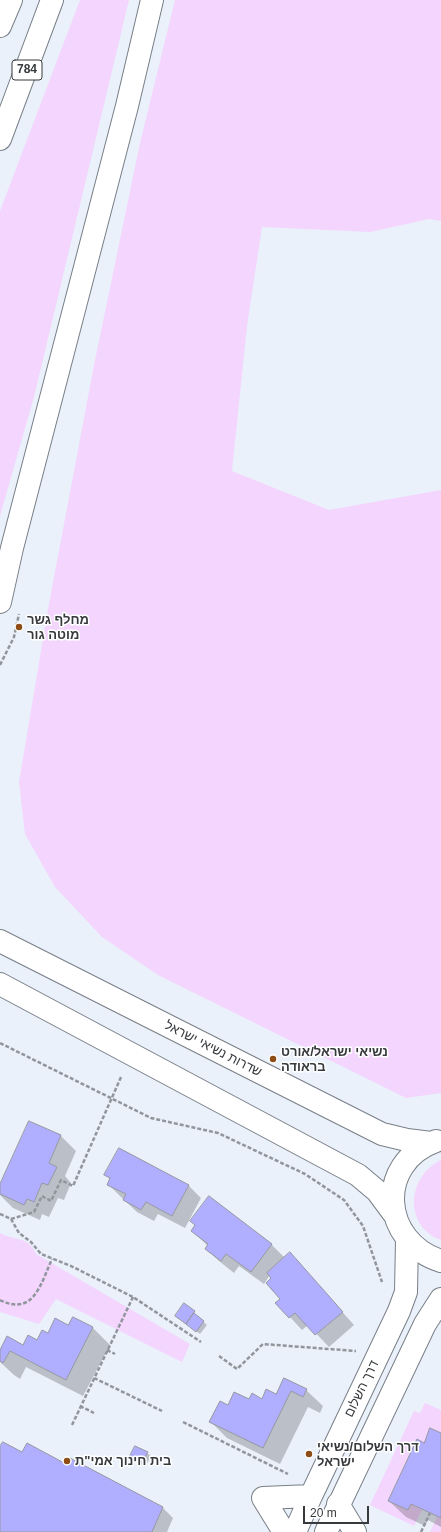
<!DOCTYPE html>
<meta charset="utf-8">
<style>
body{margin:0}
#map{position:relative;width:441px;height:1532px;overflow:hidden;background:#eaf1fa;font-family:Helvetica,sans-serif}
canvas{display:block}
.scale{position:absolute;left:303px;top:1506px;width:66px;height:18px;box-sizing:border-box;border:2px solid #373a3d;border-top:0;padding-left:5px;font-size:12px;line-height:14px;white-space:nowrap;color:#373a3d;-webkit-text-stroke:3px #fff;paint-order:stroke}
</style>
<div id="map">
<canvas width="441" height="1532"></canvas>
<div class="scale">20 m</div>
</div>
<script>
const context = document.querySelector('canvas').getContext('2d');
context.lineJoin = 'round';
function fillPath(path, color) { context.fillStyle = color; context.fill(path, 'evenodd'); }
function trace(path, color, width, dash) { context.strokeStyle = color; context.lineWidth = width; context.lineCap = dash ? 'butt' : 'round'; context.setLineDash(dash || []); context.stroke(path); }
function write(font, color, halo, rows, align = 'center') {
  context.font = font + ' Helvetica,Heebo,sans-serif'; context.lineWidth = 3; context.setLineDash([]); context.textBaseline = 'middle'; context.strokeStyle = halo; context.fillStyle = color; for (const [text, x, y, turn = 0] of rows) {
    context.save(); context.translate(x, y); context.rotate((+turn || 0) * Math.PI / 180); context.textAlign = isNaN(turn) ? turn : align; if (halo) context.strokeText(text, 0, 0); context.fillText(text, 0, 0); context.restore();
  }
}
const green = new Path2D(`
 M80,0H129L34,397L0,516V211Z
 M175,0H441V221L429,219L370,232L262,227L247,326L232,471L329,510L441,490V1093L406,1098L158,975L102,937L55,887L25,834L19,782L48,609L94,365L140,143Z
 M441,1160V1240C403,1226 407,1176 441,1160Z
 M0,1233C14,1241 29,1236 36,1254L190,1344L182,1362L56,1299L39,1324L0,1312Z
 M425,1403L441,1410V1433L431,1428L424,1443L416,1440L388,1501L408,1510L411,1504L422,1510L414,1526L370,1505L414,1411L420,1413Z
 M437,1517L441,1518V1532H430Z`);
const shadow = new Path2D(`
 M29,1122L61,1136L76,1151L65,1176L71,1183L64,1200L58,1198L49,1217L42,1214L40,1220L13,1208L0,1195V1186Z
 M106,1175L189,1186L201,1198L185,1228L158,1214L154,1221L137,1212L121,1197L108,1184L111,1180Z
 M209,1198L272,1245L285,1258L290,1254L354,1325L329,1347L308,1325L302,1330L277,1303L281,1299L270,1275L264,1284L239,1266L234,1273L219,1261L206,1249L208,1246L192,1231Z
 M184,1304L207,1325L200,1334L180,1319Z
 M73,1318L93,1328L110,1345L83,1396L26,1367L20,1379L14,1375L0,1362V1353L38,1341L48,1334L69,1326Z
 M284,1379L306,1390L323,1406L320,1413L308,1407L280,1464L227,1438L211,1422L228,1406L250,1401L262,1400L276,1395Z
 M441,1434V1527L428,1520L425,1526L406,1517L389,1501L424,1444Z
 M0,1448L67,1465L163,1508L173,1518L167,1532H0Z
 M147,1453L151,1456L145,1467L130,1458Z`);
const building = new Path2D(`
 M29,1121L61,1135L49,1163L57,1167L48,1185L42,1183L34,1202L27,1199L24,1205L0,1194V1184Z
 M119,1148L189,1185L172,1216L146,1202L141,1210L123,1200L126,1194L107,1185L110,1178L104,1175Z
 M209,1196L272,1244L251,1272L226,1254L221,1261L205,1249L208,1244L191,1231L195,1225L190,1221Z
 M290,1252L343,1312L315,1335L295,1313L289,1318L275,1303L280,1299L266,1283L271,1278L267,1273Z
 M184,1303L195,1311L186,1324L175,1316Z
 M194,1313L204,1321L196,1332L186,1324Z
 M73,1317L93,1327L66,1380L10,1351L3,1363L0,1361V1350L7,1336L23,1345L28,1335L37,1340L42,1330L48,1333L55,1318L68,1325Z
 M284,1378L307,1389L303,1397L291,1391L263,1448L209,1422L220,1401L228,1405L234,1392L249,1399L252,1393L262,1399L266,1389L276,1394Z
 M430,1428L441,1433V1518L411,1504L408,1510L388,1501L417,1439L424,1443Z
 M3,1442L22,1452L27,1443L66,1464L70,1458L163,1507L152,1532H0V1446Z
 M135,1446L148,1452L141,1464L129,1458Z`);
const path = new Path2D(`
 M0,665L14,637L19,614
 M0,1043L151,1118L218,1133L305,1174L344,1200L363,1226L382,1282
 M0,1214L11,1219L19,1233L31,1242L41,1254L71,1266L133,1297L201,1342
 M11,1219L34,1212L42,1196L51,1201L61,1180L73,1186L121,1077
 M0,1300C34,1317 41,1283 52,1259
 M107,1350L115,1354
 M219,1356L237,1369L263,1344L356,1351
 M94,1378L162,1411
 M80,1406L94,1413
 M183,1422L288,1474
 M72,1425L133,1297
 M421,1532L430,1513`);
const tertiary = new Path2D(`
 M338,1504L355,1532
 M284,1532L263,1498L311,1496
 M295,1532L311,1496L399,1311L406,1292L407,1240
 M326,1532L425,1324L441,1299`);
const secondary = new Path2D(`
 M0,941L382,1134L407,1140L431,1143
 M0,984L358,1175L377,1191L394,1214
 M436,1141C375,1163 381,1242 441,1261`);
const primary = new Path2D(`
 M0,26L11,0
 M0,139L52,0
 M0,602L12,548L127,106L152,0`);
const markers = [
 [19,627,4,"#8d4d15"],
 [273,1059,4,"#8d4d15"],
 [309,1454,4,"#8d4d15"],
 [67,1461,4,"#8d4d15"]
];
const shields = [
 [27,70,30]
];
const shieldNames = [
 ["784",27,70]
];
const poiNames = [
 ["מחלף גשר",27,620],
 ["מוטה גור",27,635],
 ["נשיאי ישראל/אורט",281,1052],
 ["בראודה",281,1067],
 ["דרך השלום/נשיאי",317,1447],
 ["ישראל",317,1462],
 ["בית חינוך אמי\"ת",75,1461]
];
const streetNames = [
 ["שדרות נשיאי ישראל",213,1049,27],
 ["דרך השלום",362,1389,-64]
];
fillPath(green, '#f4d5fe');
fillPath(shadow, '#0003');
fillPath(building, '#b0aeff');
trace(building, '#9797a1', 1);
trace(tertiary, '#787f87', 24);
trace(secondary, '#787f87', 24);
trace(primary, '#787f87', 24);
trace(path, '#91969c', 2.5, [4, 2]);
trace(tertiary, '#fff', 22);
trace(secondary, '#fff', 22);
trace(primary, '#fff', 22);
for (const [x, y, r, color] of markers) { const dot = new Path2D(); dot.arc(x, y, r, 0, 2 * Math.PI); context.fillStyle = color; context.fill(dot); trace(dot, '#fff', 1.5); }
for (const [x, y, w] of shields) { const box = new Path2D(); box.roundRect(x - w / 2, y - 10, w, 20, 3); context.fillStyle = '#fff'; context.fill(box); trace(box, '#373a3d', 1); }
write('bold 12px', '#373a3d', null, shieldNames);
write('bold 13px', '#373a3d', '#fff', poiNames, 'left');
write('13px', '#373a3d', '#fff', streetNames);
</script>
